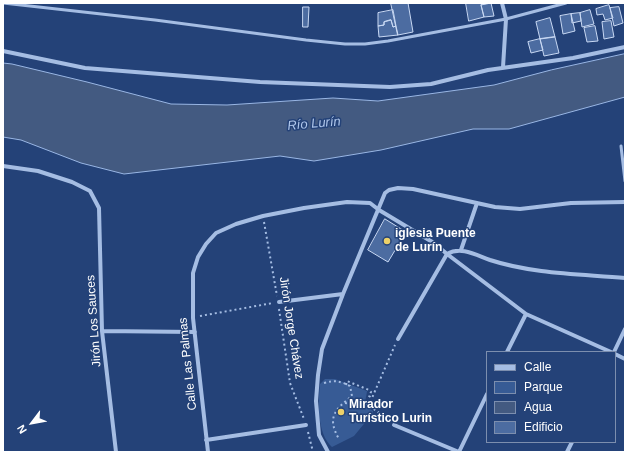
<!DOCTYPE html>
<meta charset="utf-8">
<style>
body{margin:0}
#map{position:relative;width:628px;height:455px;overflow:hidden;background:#244278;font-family:Helvetica,sans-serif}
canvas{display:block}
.frame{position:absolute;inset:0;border:4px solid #fff;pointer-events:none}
.legend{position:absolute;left:486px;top:351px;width:130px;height:92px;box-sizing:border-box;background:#244278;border:1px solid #7c8eae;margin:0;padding:5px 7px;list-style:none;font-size:12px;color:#fff}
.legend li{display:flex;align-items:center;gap:8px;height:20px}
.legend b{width:20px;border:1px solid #7c8eae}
.north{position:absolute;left:12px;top:403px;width:40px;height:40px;-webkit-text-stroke:3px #244278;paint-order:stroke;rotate:238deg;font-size:11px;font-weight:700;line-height:16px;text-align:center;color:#fff}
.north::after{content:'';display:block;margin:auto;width:14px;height:18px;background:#fff;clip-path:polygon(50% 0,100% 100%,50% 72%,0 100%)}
</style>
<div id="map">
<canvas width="628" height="455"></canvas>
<div class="frame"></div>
<ul class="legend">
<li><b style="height:5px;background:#a5bde3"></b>Calle</li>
<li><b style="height:11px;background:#375b95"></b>Parque</li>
<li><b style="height:11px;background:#435a81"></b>Agua</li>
<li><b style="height:11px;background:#4c6ca1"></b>Edificio</li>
</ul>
<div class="north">N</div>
</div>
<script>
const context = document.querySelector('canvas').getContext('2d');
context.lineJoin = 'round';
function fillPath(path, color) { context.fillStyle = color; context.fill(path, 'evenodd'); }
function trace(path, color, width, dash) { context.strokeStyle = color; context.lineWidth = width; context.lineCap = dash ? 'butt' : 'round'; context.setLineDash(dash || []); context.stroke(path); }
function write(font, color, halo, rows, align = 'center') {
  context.font = font + ' Helvetica,sans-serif'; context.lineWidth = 3; context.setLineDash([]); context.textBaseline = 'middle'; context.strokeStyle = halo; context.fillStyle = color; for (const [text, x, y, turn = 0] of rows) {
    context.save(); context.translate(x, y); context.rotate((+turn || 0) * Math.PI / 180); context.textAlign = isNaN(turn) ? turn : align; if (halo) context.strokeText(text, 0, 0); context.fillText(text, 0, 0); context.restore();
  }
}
const green = new Path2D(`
 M325,379H335L367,391C366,401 362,404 373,411V418L368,419L354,436L332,447C317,434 318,402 320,384Z`);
const water = new Path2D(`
 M625,54V97L509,129H473L381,150L314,161L280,156L124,174L81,163L21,140L3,137V63L12,64L87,82L171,104L227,105L333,98L378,101L494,85L551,70Z`);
const building = new Path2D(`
 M391,3H410H408L413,32L398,35Z
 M466,3H491L481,5L484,17L469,21Z
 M491,3L494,16L484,17L481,5Z
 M609,5L613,18L605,20L603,14L597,15L596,9Z
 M303,7H309L308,27H303Z
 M619,7L623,23L614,26L610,8Z
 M393,10L396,26L393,27L391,20L384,22V25L378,26V13Z
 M590,10L594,24L582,27L580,13Z
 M580,13L581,21L572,23L571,14Z
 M571,14L575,31L563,34L560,16Z
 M550,18L555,37L540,39L536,22Z
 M391,20L393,27L396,26L398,35L379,37L378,26L384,25V22Z
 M611,21L614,37L604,39L602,22Z
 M595,26L598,41L587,42L584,28Z
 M555,37L559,53L544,56L540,39Z
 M540,39L543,50L531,53L528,42Z
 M385,219L406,232L388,262L368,250Z`);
const path = new Path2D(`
 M264,222L277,296
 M279,309L290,383L304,419
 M200,316L273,303
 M324,383C335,380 340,381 350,386L352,396C334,410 327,418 339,439
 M346,385L347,381L369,390L371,392L369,396L372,398L395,345
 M345,403L368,405L389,420
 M308,432L313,452`);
const lane = new Path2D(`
 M3,3L155,20L306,40L345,44H365L388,41L506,19L566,3
 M621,146L625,181`);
const street = new Path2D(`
 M502,3L506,19L503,67
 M3,51L85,68L260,82L390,87L431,84L488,70L573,58L625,47
 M3,166L38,171L72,182L90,191L99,208L102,331L116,452
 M461,250L477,203
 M279,302L343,294
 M102,331L195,332
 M398,339L447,254C461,246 476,255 490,260C533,274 581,274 625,278
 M507,352L526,314
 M614,352L625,329
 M615,354L625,359
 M394,425L459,452
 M206,440L306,425
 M208,452L193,318V273L198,257L206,244L216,233L236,224L263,216L304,208L347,202L370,203L379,210L434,243L447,254L526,314L611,352
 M328,452L319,435L316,401L318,375L322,349L343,294L385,193L389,190L398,188L413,189L495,207L520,209L571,203L625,202
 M459,452L487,394
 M567,452L572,442`);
const markers = [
 [387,241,4,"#edd169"],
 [341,412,4,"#edd169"]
];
const poiNames = [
 ["iglesia Puente",395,234],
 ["de Lurín",395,248],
 ["Mirador",349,405],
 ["Turístico Lurin",349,419]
];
const streetNames = [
 ["Jirón Los Sauces",94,321,-94],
 ["Jirón Jorge Chávez",291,328,81],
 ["Calle Las Palmas",188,364,-96]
];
const waterNames = [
 ["Río Lurín",314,124,-5]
];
fillPath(green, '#375b95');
fillPath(water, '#435a81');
trace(water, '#99b6e4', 1);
fillPath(building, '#4c6ca1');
trace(building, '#c8d8f3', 1);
trace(path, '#a5bde3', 2, [2, 3]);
trace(lane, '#a5bde3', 3);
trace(street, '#a5bde3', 4);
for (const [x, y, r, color] of markers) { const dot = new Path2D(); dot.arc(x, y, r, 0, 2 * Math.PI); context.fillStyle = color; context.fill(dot); trace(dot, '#244278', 1.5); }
write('bold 12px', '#fff', '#244278', poiNames, 'left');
write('12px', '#fff', '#244278', streetNames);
write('italic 13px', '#b0c7eb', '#244278', waterNames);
</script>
